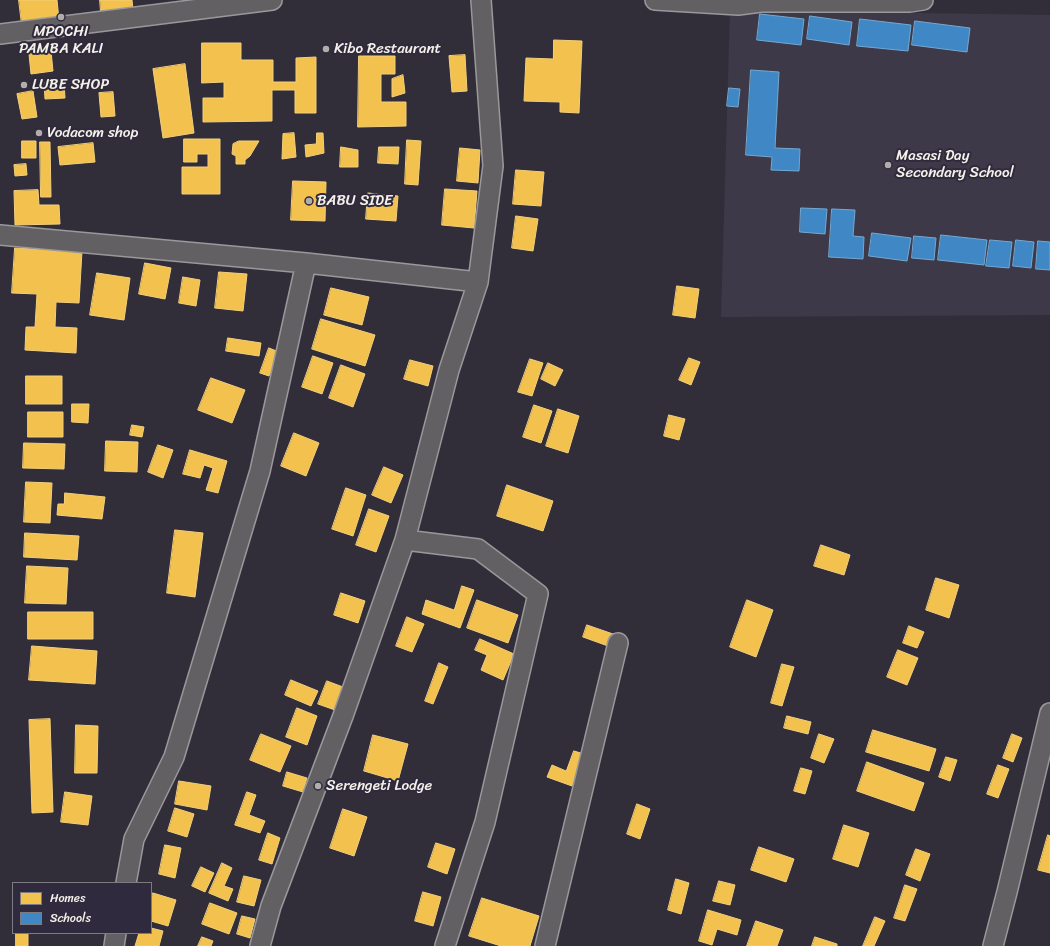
<!DOCTYPE html>
<style>
body{margin:0}
#map{position:relative;width:1050px;height:946px;overflow:hidden;background:#312e39;font-family:Sriracha,sans-serif}
canvas{display:block}
.legend{position:absolute;left:12px;top:882px;width:140px;height:52px;box-sizing:border-box;background:#2f2a3d;border:1px solid #7e7a81;margin:0;padding:5px 7px;list-style:none;font-size:12px;color:#f4f1e8}
.legend li{display:flex;align-items:center;gap:8px;height:20px}
.legend b{width:20px;border:1px solid #7e7a81}
</style>
<div id="map">
<canvas width="1050" height="946"></canvas>
<ul class="legend">
<li><b style="height:11px;background:#f2c14e"></b>Homes</li>
<li><b style="height:11px;background:#3f88c5"></b>Schools</li>
</ul>
</div>
<script>
const context = document.querySelector('canvas').getContext('2d');
context.lineJoin = 'round';
function fillPath(path, color) { context.fillStyle = color; context.fill(path, 'evenodd'); }
function trace(path, color, width, dash) { context.strokeStyle = color; context.lineWidth = width; context.lineCap = dash ? 'butt' : 'round'; context.setLineDash(dash || []); context.stroke(path); }
function write(font, color, halo, rows, align = 'center') {
  context.font = font + ' Sriracha,sans-serif'; context.lineWidth = 4; context.setLineDash([]); context.textBaseline = 'middle'; context.strokeStyle = halo; context.fillStyle = color; for (const [text, x, y, turn = 0] of rows) {
    context.save(); context.translate(x, y); context.rotate((+turn || 0) * Math.PI / 180); context.textAlign = isNaN(turn) ? turn : align; if (halo) context.strokeText(text, 0, 0); context.fillText(text, 0, 0); context.restore();
  }
}
const built = new Path2D(`
 M730,10L1050,15V315L721,317Z`);
const homes = new Path2D(`
 M19,0H57L59,20L22,25Z
 M100,0H132L133,10L101,12Z
 M554,40L582,41L579,113L560,112V102L524,101L526,58L553,59Z
 M202,43H241V60H273V82H296V58L316,57V113H295V90H272V121L203,122V98H224V82L202,83Z
 M51,51L53,71L31,74L29,54Z
 M465,55L467,91L452,92L449,56Z
 M359,56H395V74H381V102H406V126L358,127Z
 M185,64L194,133L163,138L153,69Z
 M403,75L405,93L392,97V79Z
 M64,82L65,98L45,99L44,83Z
 M33,91L37,117L22,119L17,94Z
 M113,92L115,116L101,117L99,93Z
 M294,133L296,157L282,159L283,134Z
 M317,133H323L324,153L306,157L305,145L316,144Z
 M184,139H220V194H182V167H208V154H197V162H184Z
 M407,140L421,141L418,185L405,184Z
 M22,141H36V158H22Z
 M239,141H259L250,156L245,160V164H236V156L232,154L233,144Z
 M40,142H50L51,197H41Z
 M93,143L95,162L60,165L58,147Z
 M341,147L358,150V167H340Z
 M379,147H399L398,164L378,163Z
 M460,148L480,150L478,183L457,181Z
 M26,164L27,175L15,176L14,165Z
 M516,170L544,172L541,206L513,204Z
 M293,181L326,182L325,221L291,220Z
 M445,189L477,191L474,228L442,225Z
 M38,190L39,205H59L60,224L15,225L14,191Z
 M368,193L398,196L396,221L366,219Z
 M516,216L538,219L533,251L512,248Z
 M15,248L82,251L79,303L56,302L55,327L77,328L76,353L25,350L26,327H35L37,294L12,293Z
 M145,263L171,268L165,299L139,294Z
 M219,272L247,274L243,311L215,308Z
 M97,273L130,278L124,320L90,315Z
 M183,277L200,280L196,306L179,303Z
 M677,286L699,289L695,318L673,315Z
 M331,288L369,297L362,325L324,315Z
 M321,319L375,335L365,366L312,349Z
 M228,338L261,343L259,356L226,351Z
 M269,348L279,352L269,376L260,373Z
 M313,356L333,363L322,394L302,387Z
 M689,358L700,362L691,385L679,380Z
 M530,359L543,363L532,396L518,392Z
 M410,360L433,366L428,386L404,379Z
 M548,363L563,370L555,386L541,379Z
 M341,365L365,374L353,407L329,398Z
 M26,376H62V404H26Z
 M211,378L245,390L232,423L198,410Z
 M72,404H89L88,423L72,422Z
 M534,405L552,411L541,443L523,437Z
 M558,409L579,416L568,453L546,446Z
 M28,412H63V437H28Z
 M669,415L685,419L679,440L664,436Z
 M132,425L144,427L142,437L130,435Z
 M294,433L319,443L306,476L281,466Z
 M106,441L138,442L137,472L105,471Z
 M24,443L65,444L64,469L23,468Z
 M158,445L173,450L163,478L148,472Z
 M190,450L227,461L218,493L206,490L213,468L204,465L200,478L183,474Z
 M384,467L403,475L391,503L372,495Z
 M26,482L52,483L50,523L24,522Z
 M507,485L553,501L543,531L497,516Z
 M346,488L366,495L353,536L332,529Z
 M65,493L105,497L102,519L57,515L58,504H64Z
 M369,509L389,516L376,552L356,545Z
 M175,530L203,533L195,597L167,593Z
 M25,533L79,536L77,560L24,557Z
 M821,545L850,555L844,575L814,566Z
 M27,566L68,568L66,604L25,603Z
 M936,578L959,585L949,618L926,610Z
 M462,586L474,590L460,628L422,614L426,600L454,610Z
 M341,593L365,601L358,623L334,615Z
 M477,600L518,615L508,643L467,628Z
 M747,600L773,610L756,657L730,647Z
 M28,612H93V639H28Z
 M407,617L424,624L412,652L396,646Z
 M587,625L613,634L608,646L583,637Z
 M909,626L924,632L917,648L903,643Z
 M480,639L514,654L503,680L481,670L487,655L475,650Z
 M32,646L97,651L95,684L29,680Z
 M898,650L918,658L907,685L887,677Z
 M439,663L448,667L433,704L425,701Z
 M782,664L794,667L782,706L771,703Z
 M291,680L318,691L311,706L285,695Z
 M327,681L343,687L335,710L318,704Z
 M297,708L317,716L307,745L286,737Z
 M787,716L811,722L808,734L784,728Z
 M50,719L53,812L32,813L29,720Z
 M76,725L98,726L97,773H75Z
 M873,730L936,749L929,771L866,752Z
 M261,734L291,746L280,772L250,760Z
 M819,734L834,739L824,763L811,758Z
 M1012,734L1022,738L1013,762L1003,758Z
 M373,735L408,744L398,781L364,771Z
 M574,751L584,754L572,786L547,777L552,765L566,771Z
 M946,757L957,760L950,781L939,777Z
 M867,762L924,783L914,811L857,791Z
 M998,765L1009,769L998,798L987,794Z
 M801,768L812,771L805,794L794,791Z
 M287,772L307,778L303,792L283,786Z
 M179,781L211,786L207,810L175,804Z
 M65,792L92,796L88,825L61,822Z
 M247,792L256,795L249,815L265,821L260,833L235,825Z
 M637,804L650,809L640,839L627,834Z
 M175,808L194,814L187,837L168,831Z
 M343,809L367,817L354,856L330,848Z
 M844,825L869,833L858,867L833,859Z
 M268,833L280,838L272,864L259,860Z
 M1048,835L1050,836V873L1038,870Z
 M436,843L455,849L447,874L428,867Z
 M165,845L181,848L175,878L159,874Z
 M759,847L794,859L786,882L751,870Z
 M916,849L930,854L920,881L906,875Z
 M222,863L232,868L224,886L233,889L228,901L209,893Z
 M201,867L214,873L205,892L192,886Z
 M244,876L261,880L254,906L237,902Z
 M676,879L689,883L681,914L668,910Z
 M719,881L735,885L730,905L713,901Z
 M905,885L917,889L905,921L894,918Z
 M423,892L441,897L433,926L415,921Z
 M153,893L176,900L168,926L151,921V901Z
 M482,898L539,916L530,946H501L469,936Z
 M210,903L237,913L229,934L202,924Z
 M708,910L741,920L737,935L717,929L712,945L699,941Z
 M242,916L255,919L250,938L237,934Z
 M875,917L885,921L874,946H863Z
 M756,921L783,930L777,946H747Z
 M151,928L163,931L159,946H135L139,933H151Z
 M16,933H28V946H16Z
 M202,937L213,941L211,946H198Z
 M815,937L837,944V946H812Z`);
const schools = new Path2D(`
 M760,14L804,19L801,45L757,40Z
 M810,16L852,22L849,45L807,39Z
 M860,19L911,25L908,51L857,46Z
 M915,21L970,28L967,52L912,45Z
 M751,70L779,72L775,148L800,149L799,171L771,170L772,157L746,155Z
 M729,88L740,89L738,107L727,106Z
 M801,208L827,209L825,234L800,232Z
 M832,209L855,210L853,236L864,237L863,259L829,257Z
 M872,233L911,238L907,261L869,256Z
 M941,235L987,240L984,265L938,260Z
 M914,236L936,238L934,260L912,258Z
 M990,240L1012,242L1009,268L986,266Z
 M1016,240L1034,242L1031,268L1013,266Z
 M1038,241L1050,242V270L1036,269Z`);
const street = new Path2D(`
 M655,0L738,5L761,2L763,0
 M761,2H910L923,0
 M0,34L272,0
 M0,235L306,263L478,282
 M405,540L478,549L538,594L485,822L445,946
 M126,883L134,839L174,757L260,471L306,263
 M114,946L116,933
 M260,946L271,906L343,716L405,540L449,370L478,282L493,166L481,0
 M545,946L618,643
 M993,946L1007,892L1050,713`);
const markers = [
 [61,17,4,"#b0adab"],
 [326,49,4,"#b0adab"],
 [24,85,4,"#b0adab"],
 [39,133,4,"#b0adab"],
 [888,165,4,"#b0adab"],
 [309,201,4,"#b0adab"],
 [318,786,4,"#b0adab"]
];
const poiNames = [
 ["MPOCHI",61,32,"center"],
 ["PAMBA KALI",61,49,"center"],
 ["Kibo Restaurant",334,49],
 ["LUBE SHOP",32,85],
 ["Vodacom shop",47,133],
 ["Masasi Day",896,156],
 ["Secondary School",896,173],
 ["BABU SIDE",317,201],
 ["Serengeti Lodge",326,786]
];
fillPath(built, '#3e3948');
fillPath(homes, '#f2c14e');
trace(homes, '#f3cf7c', 1);
fillPath(schools, '#3f88c5');
trace(schools, '#75a8d0', 1);
trace(street, '#9a989b', 22);
trace(street, '#626063', 19);
for (const [x, y, r, color] of markers) { const dot = new Path2D(); dot.arc(x, y, r, 0, 2 * Math.PI); context.fillStyle = color; context.fill(dot); trace(dot, '#2f2a3d', 1.5); }
write('15px', '#f4f1e8', '#2f2a3d', poiNames, 'left');
</script>
